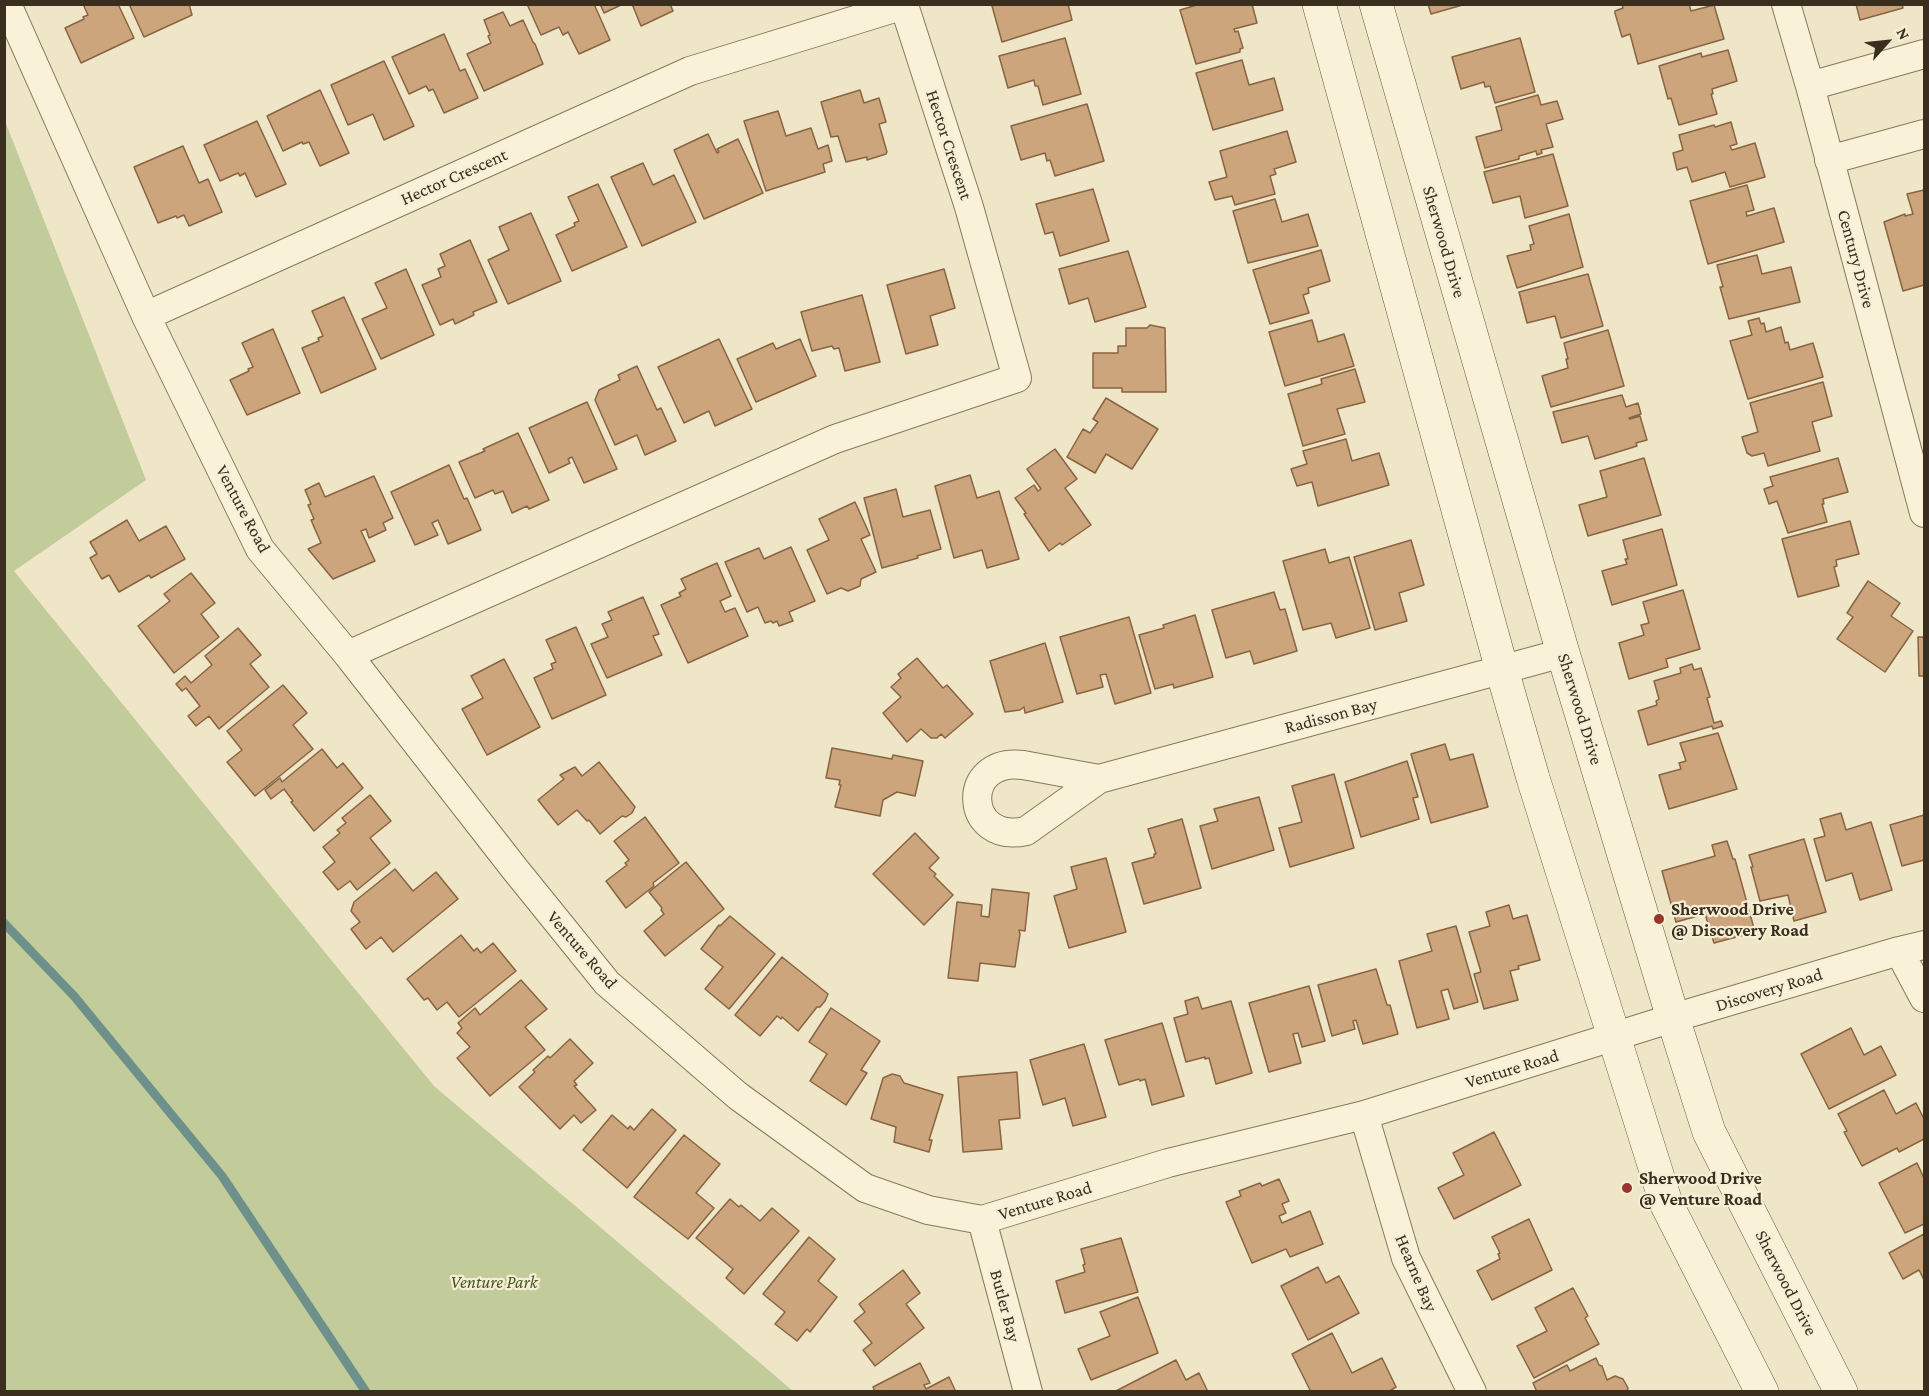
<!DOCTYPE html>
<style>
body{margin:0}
#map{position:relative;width:1929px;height:1396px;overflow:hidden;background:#eee6c6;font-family:"Crimson Pro",serif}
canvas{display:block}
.frame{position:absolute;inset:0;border:6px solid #3a2f1f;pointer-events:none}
.north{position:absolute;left:1857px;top:12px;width:60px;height:60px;-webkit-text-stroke:4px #f6efd6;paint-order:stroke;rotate:63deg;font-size:16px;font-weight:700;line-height:24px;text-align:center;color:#3a2f1f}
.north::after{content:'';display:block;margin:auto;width:21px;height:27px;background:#3a2f1f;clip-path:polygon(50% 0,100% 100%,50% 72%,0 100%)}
</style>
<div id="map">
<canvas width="1929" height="1396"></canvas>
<div class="frame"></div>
<div class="north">N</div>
</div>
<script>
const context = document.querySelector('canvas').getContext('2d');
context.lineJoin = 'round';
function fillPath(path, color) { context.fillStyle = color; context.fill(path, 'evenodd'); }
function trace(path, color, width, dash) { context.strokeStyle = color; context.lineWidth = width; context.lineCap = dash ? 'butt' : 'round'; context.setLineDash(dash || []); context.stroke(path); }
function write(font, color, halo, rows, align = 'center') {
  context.font = font + ' "Crimson Pro",serif'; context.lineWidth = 4.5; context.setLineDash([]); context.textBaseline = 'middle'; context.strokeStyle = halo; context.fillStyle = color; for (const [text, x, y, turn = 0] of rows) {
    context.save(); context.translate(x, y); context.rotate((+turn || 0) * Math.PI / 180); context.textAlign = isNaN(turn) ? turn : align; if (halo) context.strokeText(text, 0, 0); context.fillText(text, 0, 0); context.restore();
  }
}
const green = new Path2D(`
 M5,121L146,480L14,571L434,1086L793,1391H5Z`);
const stream = new Path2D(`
 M4,923L74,996L222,1176L366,1392`);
const building = new Path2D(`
 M83,4H118L134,38L81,63L65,28L84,19L83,17L88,15Z
 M129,4H189L192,15L144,37Z
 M527,4H594L610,40L579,54L568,32L563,35L559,27L541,35Z
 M600,4H623L604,13Z
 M632,4H670L673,11L641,26Z
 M996,4H1068L1072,20L1002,42L992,6Z
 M1200,4H1252L1257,23L1234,29L1235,32L1238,31L1243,48L1240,49V52L1196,64L1180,10Z
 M1428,4H1466L1431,14Z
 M1622,4H1689L1691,11L1714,5L1724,39L1638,64L1630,34L1622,37L1615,13V11L1623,8Z
 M1856,4H1902L1903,8L1860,20Z
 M503,12L510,26L523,20L533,42L535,44L543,64L484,91L467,54L491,43L488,36L490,35L484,20Z
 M444,34L460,71L465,69L478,98L444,113L433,89L429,91L426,86L409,94L392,57Z
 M1065,38L1081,94L1043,105L1038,86H1035L1034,80L1008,88L999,56Z
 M1520,38L1535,92L1495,103L1490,86L1485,87L1484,82L1461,89L1452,57Z
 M1728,50L1737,81L1712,89L1713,94H1711L1717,114L1679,125L1671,98L1668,99L1659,66L1701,53L1702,57Z
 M1242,60L1249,85L1274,78L1283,110L1213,130L1196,73Z
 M384,61L414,126L384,140L373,114L348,125L331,85Z
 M320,90L349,153L320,166L309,142L303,144L302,142L283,151L267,116Z
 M860,90L864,103L879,98L886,122L879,124L887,152L886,154L867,160V157L846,162L838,136L831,137L821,102Z
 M1538,95L1541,105L1557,101L1563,119L1546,124L1553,147L1541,150L1542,153L1537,155L1536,151L1519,156V159L1485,168L1476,137L1502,130L1496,107Z
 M1087,104L1104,161L1055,176L1050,160L1047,161L1045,153L1021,160L1011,126Z
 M778,111L786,136L811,128L818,149L828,145L832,161L823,164L825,172L766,191L744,121Z
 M257,121L286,184L256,197L245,173L240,176L238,173L220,181L204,145Z
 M1731,122L1737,144L1730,146L1732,150L1755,143L1765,177L1730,187L1725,172L1692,182L1687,167L1677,170L1673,153L1683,150L1679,135L1714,125L1715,127Z
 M1287,131L1296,162L1274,169L1276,174L1270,176L1275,194L1235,205L1232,196L1215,200L1209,182L1227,177L1220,151Z
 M708,134L717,153L719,152L717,149L738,139L763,193L704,219L674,150Z
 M183,146L199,183L208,179L222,212L189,226L184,215L177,218L176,216L158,223L134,167Z
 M1553,154L1568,206L1525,218L1520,196L1493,203L1484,172Z
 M643,163L653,185L674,175L696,222L642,246L611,177Z
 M598,184L627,247L572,271L556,235L575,226L574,223L579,221L568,197Z
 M1747,185L1754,210L1746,212L1747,216L1774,208L1784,242L1708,264L1690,201Z
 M1093,189L1109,241L1060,256L1053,232L1045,234L1036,204Z
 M1924,190V285L1903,291L1884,222L1905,214V216L1913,214L1907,194Z
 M1275,199L1282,222L1308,214L1318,246L1248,263L1233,211Z
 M531,213L561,281L508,304L488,260L509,250L499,227Z
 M1569,214L1583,267L1517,288L1507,256L1531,250L1530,245L1534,244L1529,226Z
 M470,240L497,302L473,312L474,315L455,324L453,319L440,325L422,285L441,277L438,269L445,266L440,254Z
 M1321,250L1330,281L1308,288L1309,293L1303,295L1309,313L1270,324L1253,270Z
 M1128,251L1146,307L1095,322L1088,298L1069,304L1059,269Z
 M1757,255L1762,274L1791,267L1800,302L1729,319L1720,287H1723L1717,265Z
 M406,269L434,335L381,359L362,319L387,308L375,283Z
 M944,269L955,308L930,316L938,345L906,354L887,285Z
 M1588,274L1603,326L1561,338L1555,316L1527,323L1519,292Z
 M862,295L880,362L845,371L839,348L834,349L832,346L812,351L801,312Z
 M344,297L376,369L321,393L302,348L319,341L318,338L323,336L312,311Z
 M1759,318L1761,324L1764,323L1766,332L1781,327L1785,343L1788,342L1790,350L1813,343L1823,377L1748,399L1730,341L1752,335L1748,321Z
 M1312,320L1318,342L1344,334L1354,366L1285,386L1269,332Z
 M1150,325L1165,328L1166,392H1122V388H1093V353H1118V346H1126V328H1147Z
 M273,329L300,393L247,415L230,380L249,371L248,369L253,367L242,343Z
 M1608,330L1624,386L1551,407L1542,376L1568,368L1566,359H1568L1564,343Z
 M719,339L752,409L715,426L709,411L684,423L658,367Z
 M800,339L816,376L756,402L737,359L773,343L776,349Z
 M637,366L657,410L661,408L676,441L645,455L637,435L615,445L595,400L599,390L620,380L618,375Z
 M1355,369L1365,402L1337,409L1345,434L1303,446L1288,394L1322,384L1321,379Z
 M1823,382L1832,416L1812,422L1820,451L1768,466L1764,453L1752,456L1747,453L1742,437L1758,432L1750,403Z
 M1622,395L1626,407L1638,403L1641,414L1629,418L1630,419L1640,416L1647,440L1636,443L1637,446L1595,459L1588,436L1562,443L1553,412Z
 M1106,398L1158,429L1132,469L1106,454L1095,473L1067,457L1083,429L1090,433L1098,422L1093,419Z
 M587,402L617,469L584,483L572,457L568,459L570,463L549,473L529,428Z
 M518,433L549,500L529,509L527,506L512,513L503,491L495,494L493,490L475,498L459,462L485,451L483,449Z
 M1346,439L1352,461L1379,453L1389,485L1318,506L1312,482L1297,486L1291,469L1307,464L1303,451Z
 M1055,449L1077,479L1065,488L1091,525L1062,545L1060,543L1049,551L1024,514L1026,513L1015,498L1034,485L1038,491L1041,489L1027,469Z
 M1644,458L1661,515L1588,536L1579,505L1607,497L1600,471Z
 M1838,458L1848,492L1823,499L1824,504H1822L1827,522L1788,533L1777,501L1769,504L1764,489L1773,486L1770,477Z
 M449,465L464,499L467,498L481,530L448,544L438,520L432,523L438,535L415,545L391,492Z
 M970,475L977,498L999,491L1019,559L987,568L982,550L954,558L935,486Z
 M374,476L393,518L383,523L386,530L369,538L366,529L361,531L375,561L333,579L308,549L321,543L311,520L314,519L308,505L311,504L305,490L319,483L325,497Z
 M896,489L903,517L930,510L941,549L917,556L918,558L882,568L864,498Z
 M855,502L870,535L861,539L876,572L861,579L860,586L848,591L841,588L827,594L807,550L829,540L819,519Z
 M127,520L139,541L166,526L185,559L151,578L149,575L119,592L109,575L102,579L100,576L90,558L97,554L90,542Z
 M1850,521L1859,554L1836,560L1837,566L1834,567L1839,586L1798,597L1782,539Z
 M1662,529L1677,585L1612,605L1602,571L1627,564L1625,559H1628L1623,540Z
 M1411,540L1424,585L1399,593L1407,621L1375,630L1354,557Z
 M791,547L815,601L789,612L793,621L779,626L777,621L773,623L771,621L765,623L758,607L747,612L725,562L759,548L764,559Z
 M1325,549L1329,563L1349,557L1370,628L1336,638L1331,623L1303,630L1283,561Z
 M717,563L731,596L720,601L725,612L735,608L748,636L688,663L661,605L681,596L679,593L686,589L681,579Z
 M191,573L215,603L201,614L219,637L174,673L138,626L170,601L164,594Z
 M1868,581L1900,603L1891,616L1913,631L1885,672L1837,639L1853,617L1847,613Z
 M1683,590L1700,649L1666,659L1668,667L1629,679L1619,643L1644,635L1641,625L1649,623L1643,602Z
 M1274,592L1280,610L1285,609L1297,651L1254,664L1250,651L1226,658L1212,610Z
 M643,597L659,634L653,636L662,655L607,678L591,644L608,637L602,624L612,620L608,612Z
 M1195,615L1213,677L1174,688L1173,684L1155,689L1139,635L1164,628L1163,625Z
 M1129,617L1151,693L1115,704L1106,674L1100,675L1103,687L1077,694L1060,637Z
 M576,627L606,695L552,719L534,678L553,669L551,664L556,662L546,640Z
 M238,628L261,655L250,664L269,687L219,729L209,716L196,726L188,716L200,706L186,688L182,691L176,684L185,676L191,683L212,665L205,656Z
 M1918,637H1924V676H1919Z
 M1045,643L1063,702L1025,713L1024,707L1020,710L1005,712L990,661Z
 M917,658L943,688L947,685L973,714L945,738L941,734L937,738H931L921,729L907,742L883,713L901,697L891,687L901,678L898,674Z
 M504,659L540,727L487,755L462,709L483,698L471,676Z
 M1692,664L1694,670L1701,668L1710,697L1707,698L1714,723L1721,721L1723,726L1713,729L1712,726L1648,745L1638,711L1657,705L1656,701L1659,699L1654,681L1681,673L1680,668Z
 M283,685L307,713L293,725L313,749L255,796L227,762L242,750L227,731Z
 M1718,733L1737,789L1669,809L1659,775L1681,769L1679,763L1686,761L1680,743Z
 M1445,744L1450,760L1473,754L1488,807L1431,823L1411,754Z
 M832,748L892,759L893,755L923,761L915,796L897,792L883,800L880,816L835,807L841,785H839L840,780L826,778Z
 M322,749L337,768L343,763L363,788L314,831L291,802L293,801L284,789L271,799L265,790L280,778L282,782Z
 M1407,761L1418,797L1413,798L1419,819L1361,837L1345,782Z
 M599,762L635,807L632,813L626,817L622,816L600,834L589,820L587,821L577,810L558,825L538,800L564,779L560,775L575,767L582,776Z
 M1334,774L1354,848L1290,867L1279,828L1302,822L1292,786Z
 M370,795L391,821L370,838L390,863L357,890L350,881L338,890L323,872L335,862L323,847L340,833L337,830L346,823L342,818Z
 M1259,797L1274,850L1212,869L1200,826L1218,821L1214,809Z
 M1841,813L1846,830L1871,822L1892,890L1860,900L1852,873L1826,881L1814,839L1825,836L1820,819Z
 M1924,815V860L1902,866L1890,825Z
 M645,817L679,863L653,883L654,886L626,908L606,881L627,865L625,863L629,860L614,841Z
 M1182,819L1201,888L1144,904L1132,863L1154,857V854H1156L1148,829Z
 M915,833L939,858L929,868L936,874L934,876L953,895L924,925L873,874Z
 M1804,839L1826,912L1794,921L1788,895L1760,901L1751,867H1753L1749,855Z
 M1727,841L1733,859H1735L1755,932L1714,943L1705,914L1676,922L1662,871L1715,856L1712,845Z
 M1106,858L1126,932L1069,948L1054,896L1077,889L1071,867Z
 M686,862L724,909L665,956L644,931L664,914L661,910L662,908L649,892Z
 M395,869L413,891L436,872L458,899L393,952L381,937L366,949L351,929L360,922L351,911L354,902Z
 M992,889L1029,893L1025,931L1019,930L1020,934L1015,967L980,963L978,981L948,978L957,902L982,905L981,916L989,917Z
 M1509,905L1513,919L1527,915L1540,960L1518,966L1519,969L1510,971L1518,1000L1484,1009L1474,974L1481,972L1469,932L1490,926L1486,912Z
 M730,916L775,954L729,1009L705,989L723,967L701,949L719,925L720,926Z
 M1456,926L1478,1002L1454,1009L1448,989L1441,991L1449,1019L1417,1028L1399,961L1432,951L1427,934Z
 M461,935L474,951L477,948L481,953L493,943L516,971L459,1017L447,1002L437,1010L428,998L424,1000L407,979Z
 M782,957L828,994L825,1001L820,1007H817L798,1031L782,1017L781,1019L777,1016L760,1036L735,1015Z
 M1376,969L1387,1005H1390L1398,1034L1363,1044L1356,1020L1353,1021L1355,1029L1332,1036L1318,985Z
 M521,980L547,1009L525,1027L545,1050L490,1096L457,1058L470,1047L457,1033L462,1028L458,1023L475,1008L480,1015Z
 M1309,986L1325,1041L1302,1047L1298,1033L1293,1034L1301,1063L1269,1072L1249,1003Z
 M1198,997L1202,1009L1231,1001L1252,1073L1216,1084L1209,1058L1205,1059V1057L1186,1062L1174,1018L1188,1014L1185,1001Z
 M831,1008L880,1041L861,1070L867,1073L846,1105L810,1081L827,1054L809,1042Z
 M1162,1023L1184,1096L1152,1105L1145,1079L1140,1081L1139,1079L1119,1085L1105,1040Z
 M1851,1028L1864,1055L1881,1046L1896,1075L1829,1109L1801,1054Z
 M570,1039L593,1063L574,1081L577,1085L574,1086L596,1110L581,1123L574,1115L560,1129L519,1087L535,1072L533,1070L548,1056L550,1058Z
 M1084,1044L1106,1117L1073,1126L1065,1098L1043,1105L1030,1060Z
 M1017,1072L1020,1118L999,1120L1002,1149L963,1152L958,1077Z
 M892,1074L900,1076L904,1083L943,1095L929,1140H932L929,1152L894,1142L896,1127L871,1119L883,1078Z
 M1884,1090L1896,1114L1916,1103L1924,1119V1139L1899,1152L1897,1148L1862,1166L1844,1132L1847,1131L1838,1114Z
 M652,1109L676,1130L627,1188L583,1150L612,1115L628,1129L630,1126L634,1130Z
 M1494,1132L1521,1185L1454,1219L1438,1188L1464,1175L1453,1153Z
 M684,1135L720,1164L696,1193L714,1208L688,1239L634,1197Z
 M1917,1163L1924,1178V1224L1905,1233L1879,1183Z
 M1279,1179L1289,1201L1282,1204L1286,1213L1279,1216L1282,1223L1310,1211L1323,1244L1290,1257L1286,1249L1252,1263L1226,1202L1241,1196L1239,1191L1260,1183L1262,1186Z
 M730,1199L739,1207L741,1205L760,1221L772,1208L799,1231L744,1294L726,1278L733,1269L696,1238Z
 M1529,1219L1552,1270L1492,1300L1477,1271L1500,1259L1498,1254L1500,1253L1492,1237Z
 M1924,1234V1280L1919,1270L1903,1279L1889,1253Z
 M809,1237L835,1259L818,1281L837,1297L810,1332L807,1329L797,1341L775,1324L785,1312L763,1294Z
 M1121,1238L1138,1292L1065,1313L1056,1281L1085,1272L1083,1265L1085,1264L1081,1249Z
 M1318,1267L1326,1283L1339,1276L1359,1313L1308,1340L1281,1286Z
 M903,1270L920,1293L906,1304L924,1328L875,1366L863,1350L872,1343L854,1321L865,1312L859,1304Z
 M1573,1288L1588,1316L1585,1318L1599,1344L1534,1378L1517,1346L1547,1331L1535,1308Z
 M1138,1297L1158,1353L1091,1380L1078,1349L1110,1336L1100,1312Z
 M1332,1333L1352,1373L1382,1358L1396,1387L1388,1392H1311L1292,1354Z
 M1596,1358L1599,1365L1602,1366L1607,1380L1615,1376L1623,1379L1628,1388L1627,1392H1537L1533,1383L1567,1365L1570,1371Z
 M1176,1360L1186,1380L1199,1373L1208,1392H1114Z
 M920,1363L930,1383L924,1385L926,1389L949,1377L956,1392H875L873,1387Z`);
const street = new Path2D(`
 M7,4L146,316L260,549L348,655L514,868L607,983L738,1096L865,1188L928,1210L982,1220L1168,1163L1364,1115L1673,1018L1899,951L1924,945
 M1786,4L1810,86L1924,513
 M1810,86L1924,54
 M1829,160L1924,134
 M146,316L690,71L904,5L969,207L1017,378L835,439L348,655
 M1099,779L1023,765C959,757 964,845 1026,831L1099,779L1563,653
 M1899,951L1924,998
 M1364,1115L1406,1258L1472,1392
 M982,1220L1028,1392`);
const secondary = new Path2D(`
 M1319,4L1502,670L1533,778L1666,1203L1762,1392
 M1376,4L1563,653L1673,1018L1709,1132L1841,1392`);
const markers = [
 [1659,919,6,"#98352c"],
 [1627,1188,6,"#98352c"]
];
const streetNames = [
 ["Hector Crescent",949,145,72],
 ["Hector Crescent",454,177,-24],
 ["Sherwood Drive",1444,242,74],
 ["Century Drive",1856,259,75],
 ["Venture Road",243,509,62],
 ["Sherwood Drive",1580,709,73],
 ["Radisson Bay",1331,716,-15],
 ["Venture Road",582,950,49],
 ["Discovery Road",1769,990,-17],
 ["Venture Road",1512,1069,-17],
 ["Venture Road",1045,1201,-17],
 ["Hearne Bay",1416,1273,67],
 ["Sherwood Drive",1786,1283,63],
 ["Butler Bay",1005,1306,75]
];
const poiNames = [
 ["Sherwood Drive",1671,909],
 ["@ Discovery Road",1671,930],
 ["Sherwood Drive",1639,1178],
 ["@ Venture Road",1639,1199]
];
const parkNames = [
 ["Venture Park",494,1282]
];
fillPath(green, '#c2cc9a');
trace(stream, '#6e908b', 9);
fillPath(building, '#cca57c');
trace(building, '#896442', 1.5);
trace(street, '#89785c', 30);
trace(secondary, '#6b593f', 34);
trace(street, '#f9f2d9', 28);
trace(secondary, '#f9f2d9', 33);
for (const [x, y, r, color] of markers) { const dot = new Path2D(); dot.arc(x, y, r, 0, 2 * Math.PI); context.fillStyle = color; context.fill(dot); trace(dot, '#f6efd6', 2); }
write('18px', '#3a2f1f', '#f6efd6', streetNames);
write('bold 18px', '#3a2f1f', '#f6efd6', poiNames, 'left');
write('italic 18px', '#465626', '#f6efd6', parkNames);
</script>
